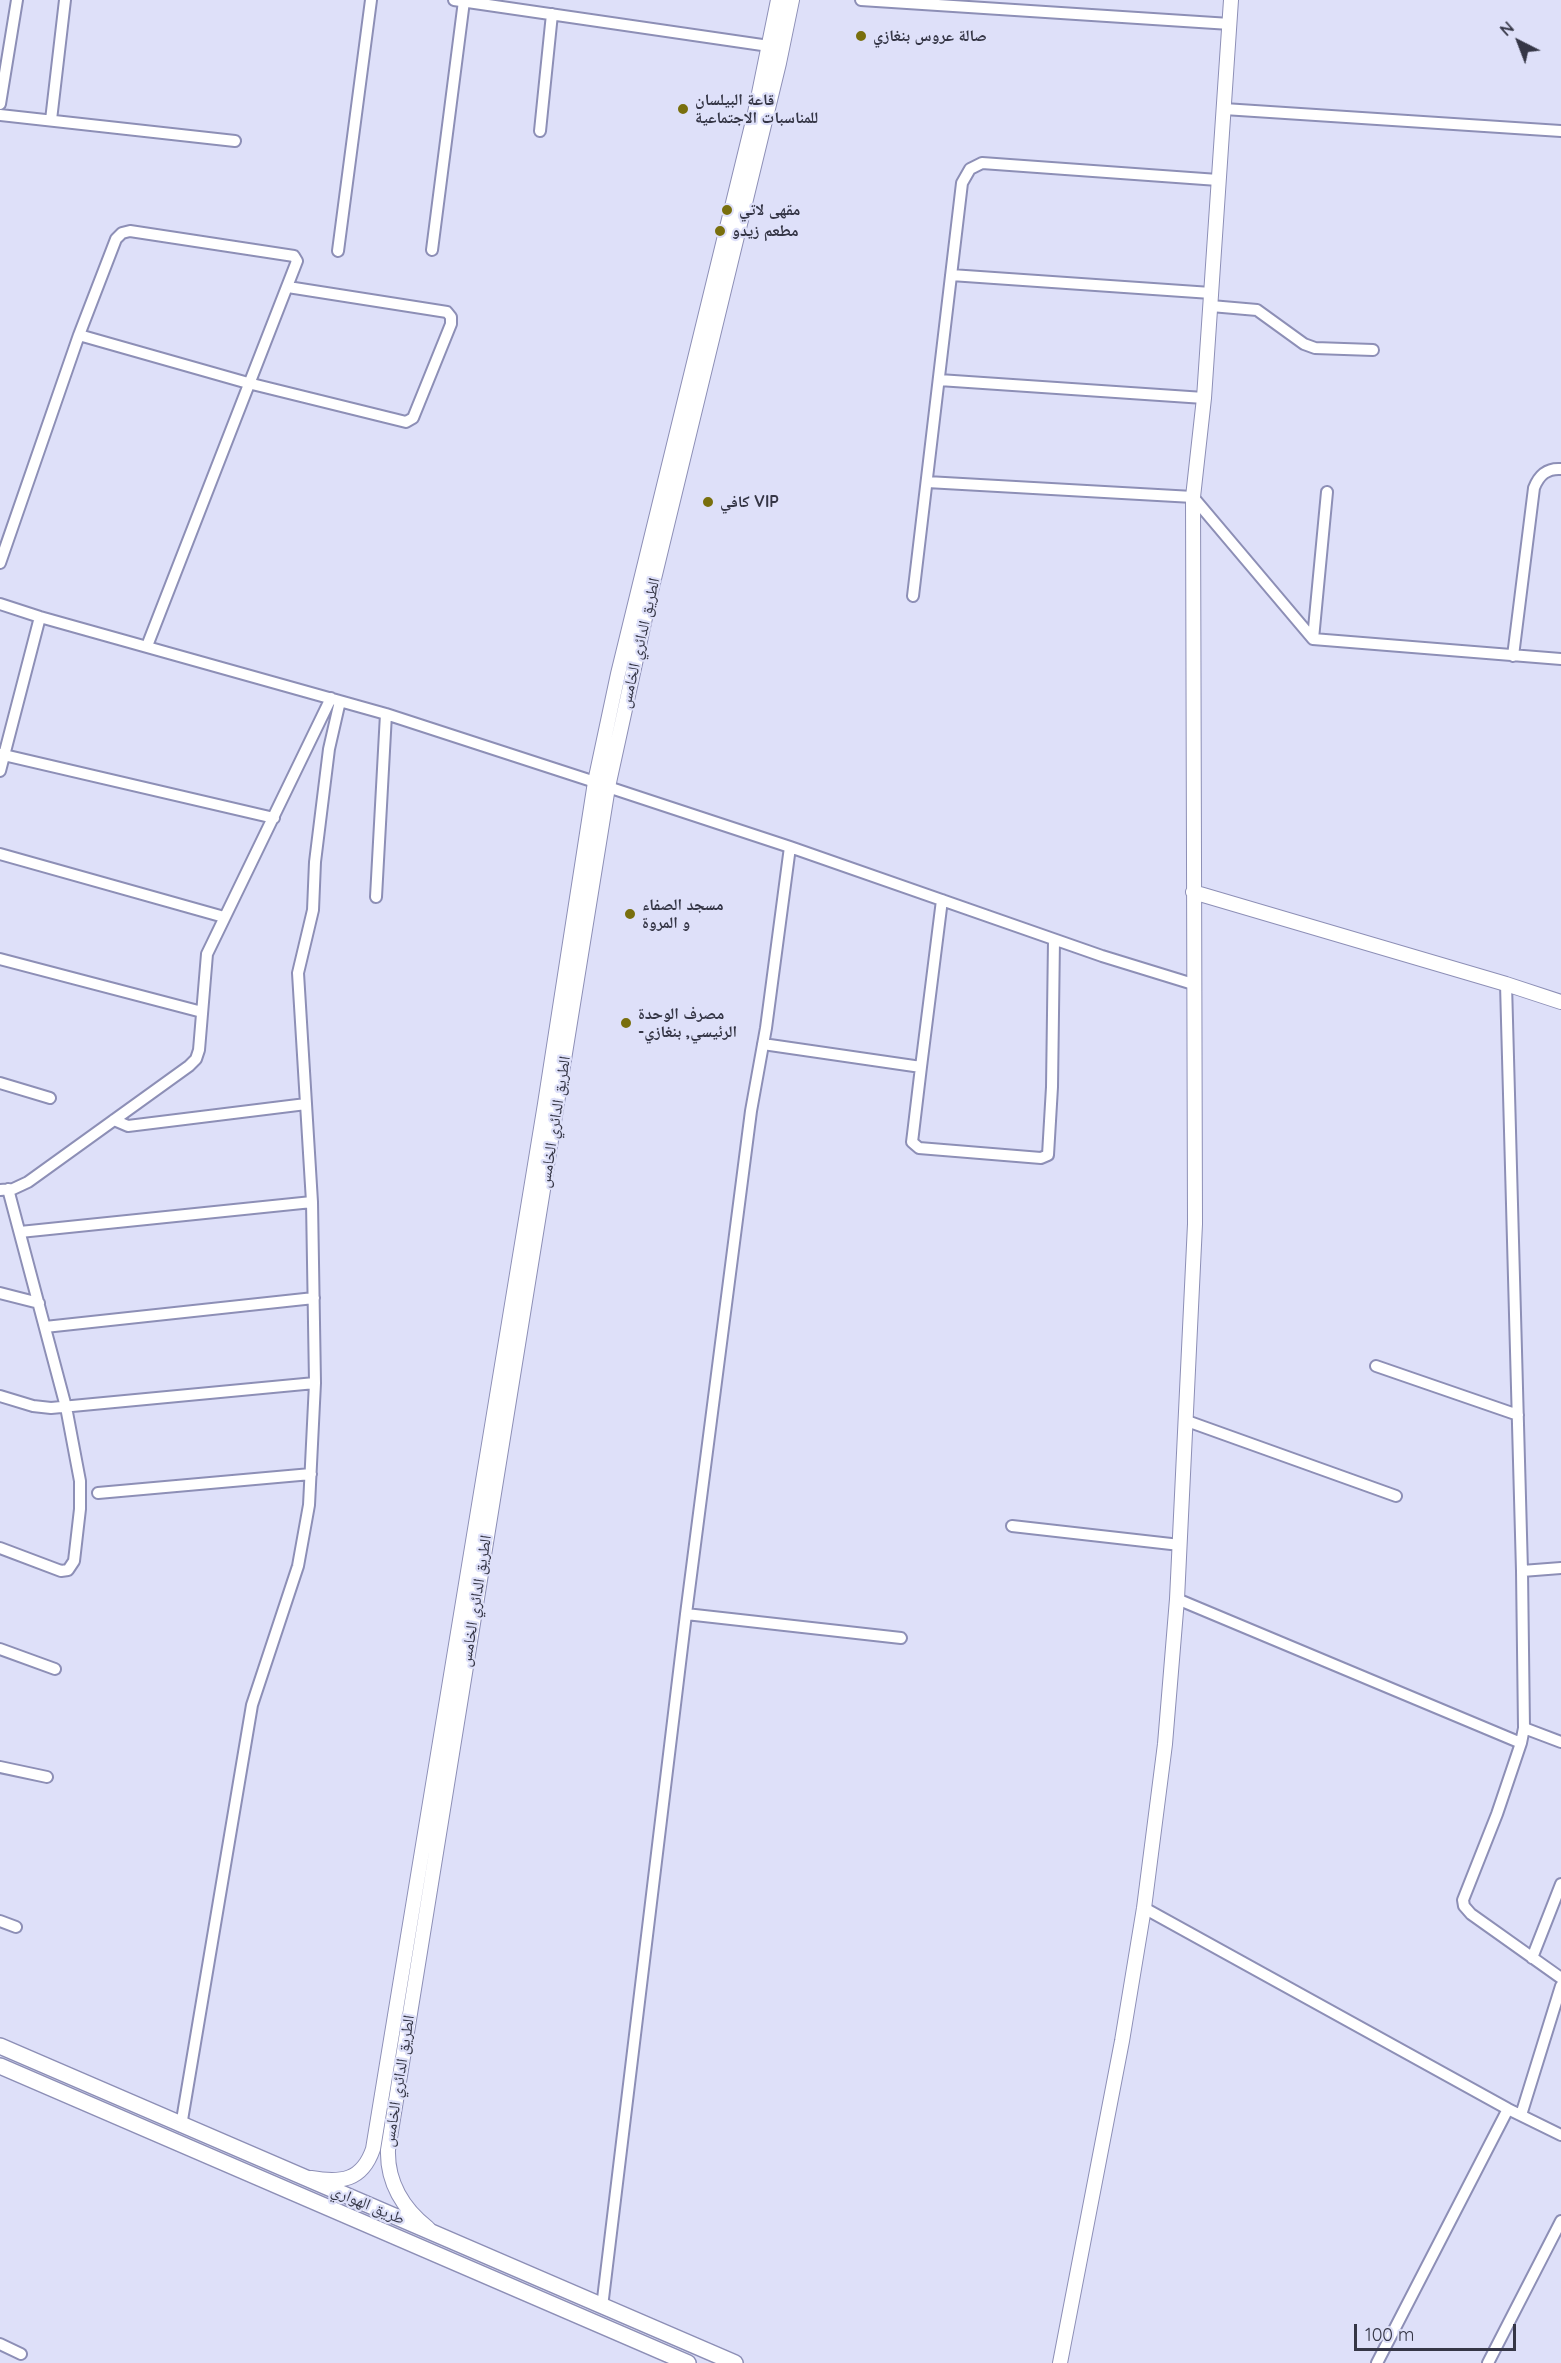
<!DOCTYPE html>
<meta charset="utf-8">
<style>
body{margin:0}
#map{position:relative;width:1561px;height:2363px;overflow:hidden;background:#dee0f9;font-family:Quicksand,sans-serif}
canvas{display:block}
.north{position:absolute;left:1489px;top:12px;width:60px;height:60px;-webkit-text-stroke:4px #dee0f9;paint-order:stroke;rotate:318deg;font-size:16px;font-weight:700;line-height:24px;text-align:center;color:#353646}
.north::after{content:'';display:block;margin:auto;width:21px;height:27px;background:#353646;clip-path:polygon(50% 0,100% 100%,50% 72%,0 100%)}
.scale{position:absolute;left:1354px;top:2324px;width:162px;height:27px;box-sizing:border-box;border:3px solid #353646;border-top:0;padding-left:8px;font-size:18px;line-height:21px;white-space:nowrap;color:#353646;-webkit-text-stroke:4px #dee0f9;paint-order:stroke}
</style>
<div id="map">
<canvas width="1561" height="2363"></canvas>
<div class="north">N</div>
<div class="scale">100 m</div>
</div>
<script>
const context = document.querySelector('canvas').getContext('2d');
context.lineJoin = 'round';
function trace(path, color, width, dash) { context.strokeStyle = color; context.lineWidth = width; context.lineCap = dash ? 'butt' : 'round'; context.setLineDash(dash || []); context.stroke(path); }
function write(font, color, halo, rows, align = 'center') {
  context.font = font + ' Quicksand,"Noto Naskh Arabic",sans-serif'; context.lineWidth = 4.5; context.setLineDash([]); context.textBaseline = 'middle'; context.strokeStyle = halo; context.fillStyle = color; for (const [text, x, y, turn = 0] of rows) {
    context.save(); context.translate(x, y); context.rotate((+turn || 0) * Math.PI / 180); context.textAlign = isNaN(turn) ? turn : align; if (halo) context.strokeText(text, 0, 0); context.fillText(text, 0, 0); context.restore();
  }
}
const minor = new Path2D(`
 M454,0L769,46
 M861,0L1230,24
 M0,104L17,0
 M1224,109L1561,131
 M0,115L235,141
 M51,120L65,0
 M540,131L552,14
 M432,250L464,1
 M338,251L371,0
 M951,275L1211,293
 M1211,306L1257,310L1304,344L1315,348L1373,350
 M79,335L248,383L406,422L413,418L451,324V317L447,312L288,287
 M939,380L1204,398
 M927,482L1193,497L1313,639L1561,659
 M0,563L79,335L116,239L122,233L130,231L294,256L297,261L147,646
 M913,596L962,183L970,169L982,163L1218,180
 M0,604L40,617L386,714L595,782
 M1313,639L1327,492
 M1513,656L1534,488C1539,475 1547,468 1561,469
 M0,754L274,818
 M0,771L40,617
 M608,787L790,847L1102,956L1193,984
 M0,854L224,917
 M376,897L386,714
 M0,959L202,1012
 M1506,984L1522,1571L1524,1728L1521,1743L1497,1814L1463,1900L1464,1906L1471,1914L1561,1978
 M763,1044L921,1067L942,900
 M921,1067L913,1134L912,1142L919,1148L1041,1158L1048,1155L1052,1087L1054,940
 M0,1083L50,1098
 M114,1120L128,1126L306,1104
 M0,1190L13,1189L28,1182L189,1066L196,1059L199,1050L207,954L331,698
 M20,1232L312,1202
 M0,1293L39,1303
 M45,1327L314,1298
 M1376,1366L1518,1415
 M0,1396L33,1406L51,1408L315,1383
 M1187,1421L1396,1496
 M98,1493L311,1474
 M1012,1526L1180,1545
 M0,1548L61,1571L68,1570L74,1561L80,1509V1481L66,1407L8,1189
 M1522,1571L1561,1568
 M1177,1599L1521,1743
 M686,1614L901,1638
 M0,1649L55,1669
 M1524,1728L1561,1742
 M0,1767L47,1777
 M1144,1908L1508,2109L1561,2135
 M0,1921L16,1927
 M1532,1958L1561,1884
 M1521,2115L1561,1986
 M181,2126L252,1705L298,1566L309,1505L315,1383L312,1202L298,973L313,910L315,862L329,749L340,701
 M602,2307L686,1614L751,1111L766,1028L790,847
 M0,2344L21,2354
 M1377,2363L1508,2109
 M1488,2363L1561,2221`);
const major = new Path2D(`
 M1193,892L1506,984L1561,1002
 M311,2178C341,2183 362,2181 373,2149L545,1104L595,782L618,674L755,113L778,0
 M428,2228C403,2209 387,2182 388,2150L608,787L650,595L779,63L792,0
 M1060,2363L1122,2041L1144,1908L1165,1744L1177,1599L1195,1224L1193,497L1204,398L1231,0`);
const highway = new Path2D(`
 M0,2046L735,2363
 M0,2066L688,2363`);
const markers = [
 [861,36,6,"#796f0d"],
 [683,109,6,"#796f0d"],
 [727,210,6,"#796f0d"],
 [720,231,6,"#796f0d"],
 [708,502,6,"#796f0d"],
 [630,914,6,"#796f0d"],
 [626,1023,6,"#796f0d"]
];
const poiNames = [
 ["صالة عروس بنغازي",873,36],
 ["قاعة البيلسان",695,100],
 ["للمناسبات الاجتماعية",695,118],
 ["مقهى لاتي",739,210],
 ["مطعم زيدو",732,231],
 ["كافي VIP",720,502],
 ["مسجد الصفاء",642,905],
 ["و المروة",642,923],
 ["مصرف الوحدة",638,1014],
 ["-الرئيسي, بنغازي",638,1032]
];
const streetNames = [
 ["الطريق الدائري الخامس",640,643,-77],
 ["الطريق الدائري الخامس",555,1122,-81],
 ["الطريق الدائري الخامس",476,1601,-81],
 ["الطريق الدائري الخامس",399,2081,-81],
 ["طريق الهواري",368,2205,23]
];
trace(minor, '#8d8fb6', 14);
trace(major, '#8d8fb6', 16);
trace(highway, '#8d8fb6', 18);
trace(minor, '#fff', 10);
trace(major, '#fff', 14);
trace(highway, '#fff', 15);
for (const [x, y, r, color] of markers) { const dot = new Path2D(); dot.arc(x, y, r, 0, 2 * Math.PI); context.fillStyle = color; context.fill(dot); trace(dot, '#dee0f9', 2); }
write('bold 16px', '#353646', '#dee0f9', poiNames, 'left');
write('16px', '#353646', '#dee0f9', streetNames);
</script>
